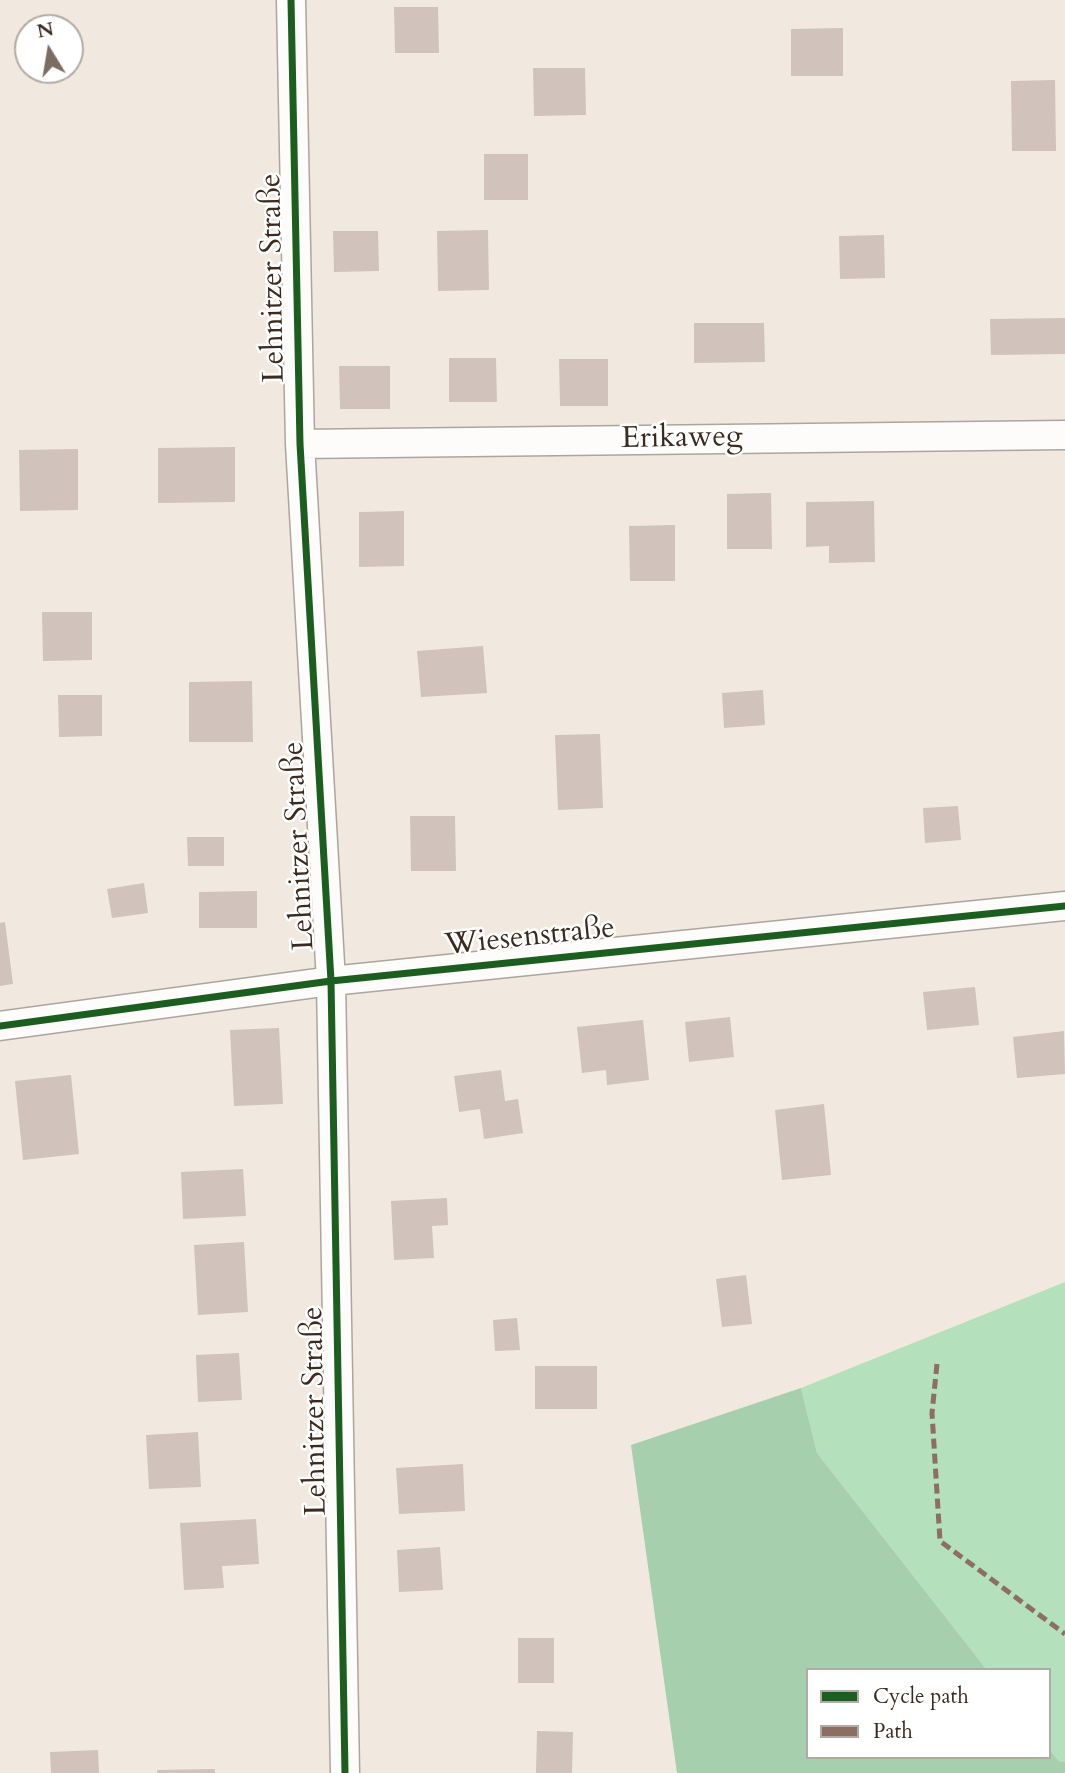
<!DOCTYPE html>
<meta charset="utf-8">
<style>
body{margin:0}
#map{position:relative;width:1065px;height:1773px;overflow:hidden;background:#f1e9df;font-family:Cardo,serif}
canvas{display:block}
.legend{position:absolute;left:806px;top:1668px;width:245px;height:91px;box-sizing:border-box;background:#fff;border:2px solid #b1aaa5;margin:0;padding:9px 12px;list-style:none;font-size:21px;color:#3b2a1e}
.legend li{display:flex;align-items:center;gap:14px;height:35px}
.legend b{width:35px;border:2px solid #b1aaa5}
.north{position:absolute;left:14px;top:14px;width:70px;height:70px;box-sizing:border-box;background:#fff;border:2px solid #b1aaa5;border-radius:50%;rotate:349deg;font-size:19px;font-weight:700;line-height:28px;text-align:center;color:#3b2a1e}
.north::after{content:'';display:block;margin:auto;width:24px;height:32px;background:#7b6d62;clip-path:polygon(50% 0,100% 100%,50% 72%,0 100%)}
</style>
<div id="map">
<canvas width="1065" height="1773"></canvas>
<ul class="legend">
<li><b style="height:9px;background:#1b5e20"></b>Cycle path</li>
<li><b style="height:9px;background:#8d6e63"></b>Path</li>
</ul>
<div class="north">N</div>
</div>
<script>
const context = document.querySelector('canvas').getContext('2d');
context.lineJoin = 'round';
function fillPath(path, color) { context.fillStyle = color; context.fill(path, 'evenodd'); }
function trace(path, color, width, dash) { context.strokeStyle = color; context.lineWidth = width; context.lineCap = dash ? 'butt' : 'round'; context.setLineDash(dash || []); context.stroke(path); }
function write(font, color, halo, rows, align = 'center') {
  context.font = font + ' Cardo,serif'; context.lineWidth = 5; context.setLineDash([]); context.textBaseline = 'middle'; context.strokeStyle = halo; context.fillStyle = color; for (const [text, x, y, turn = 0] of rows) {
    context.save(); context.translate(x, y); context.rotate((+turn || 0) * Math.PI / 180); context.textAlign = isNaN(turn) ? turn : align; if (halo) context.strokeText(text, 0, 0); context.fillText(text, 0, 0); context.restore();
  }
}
const green = new Path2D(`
 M1065,1282V1762L1059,1761L1049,1749V1670H987L817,1453L801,1388Z`);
const forest = new Path2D(`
 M801,1388L817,1453L987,1670H808V1757H1049V1749L1059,1761L1065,1762V1773H677L631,1445Z`);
const building = new Path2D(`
 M394,7H438L439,53H395Z
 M843,28V76H791V29Z
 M533,68H585L586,115L534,116Z
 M1055,80L1056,151H1012L1011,81Z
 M484,154H528V200H484Z
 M488,230L489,290L438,291L437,231Z
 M333,231H378L379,271L334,272Z
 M884,235L885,278L840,279L839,236Z
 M1065,318V354L991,355L990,319Z
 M694,323H764L765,362L694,363Z
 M449,358H496L497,402H449Z
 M559,359H608V406H560Z
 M339,366H390V409H340Z
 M235,447V502L158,503V448Z
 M78,449V510L20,511L19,450Z
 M771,493L772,549H727V494Z
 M874,501L875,562L829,563V546L806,547V502Z
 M404,511V566L359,567V512Z
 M675,525V581H630L629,526Z
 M42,612H92V660L43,661Z
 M483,646L487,693L421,697L417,651Z
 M252,681L253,742H189V682Z
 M763,690L765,725L724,728L722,693Z
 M58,695H102V736L59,737Z
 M600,734L603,808L558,810L555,735Z
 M958,806L961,840L925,843L923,808Z
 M410,816H455L456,871H411Z
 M187,837H224V866H188Z
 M144,883L148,913L112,918L107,889Z
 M257,891V928H199V892Z
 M5,922L13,984L0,986V923Z
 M975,987L979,1025L927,1030L923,992Z
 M730,1017L734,1057L689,1062L685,1022Z
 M643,1020L649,1080L607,1085L606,1070L582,1073L577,1027Z
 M279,1028L283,1104L234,1106L230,1030Z
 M1064,1031L1065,1074L1017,1078L1013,1037Z
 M501,1070L505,1101L518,1099L523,1133L484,1139L480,1109L459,1112L454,1076Z
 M71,1075L79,1154L23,1160L15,1081Z
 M824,1104L831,1175L782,1180L775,1110Z
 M243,1169L246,1216L183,1219L181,1172Z
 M447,1198L448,1225L432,1226L434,1258L394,1260L391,1201Z
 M244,1242L248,1312L198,1315L194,1245Z
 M746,1275L752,1324L722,1327L716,1279Z
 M517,1318L520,1350L495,1351L493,1320Z
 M239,1353L242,1400L198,1402L196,1355Z
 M535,1366H597V1409H535Z
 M198,1432L201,1487L149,1489L146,1435Z
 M463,1464L465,1511L399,1514L396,1468Z
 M256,1519L259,1564L222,1566L224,1588L184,1590L180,1523Z
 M440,1547L443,1590L399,1592L397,1550Z
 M518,1638H554V1683H518Z
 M537,1731L573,1732L572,1773H536Z
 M98,1750L99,1773H51L50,1752Z
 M215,1769V1773H157V1770Z`);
const street = new Path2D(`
 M291,0L300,444L331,981L345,1773
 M300,444L1065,435
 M0,1026L331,981L1065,906`);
const quiet = new Path2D(`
 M937,1364L932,1413L940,1541L1065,1634`);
const cycleway = new Path2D(`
 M291,0L300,444L331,981L345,1773
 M0,1026L331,981L1065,906`);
const streetNames = [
 ["Lehnitzer Straße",274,278,-91],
 ["Erikaweg",682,439,-1],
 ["Lehnitzer Straße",300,846,-93],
 ["Wiesenstraße",530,938,-6],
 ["Lehnitzer Straße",316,1411,-91]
];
fillPath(green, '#b4e1bb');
fillPath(forest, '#a6cfae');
fillPath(building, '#d1c2bb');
trace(street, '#aca59e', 31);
trace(street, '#fdfcfa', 28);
trace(quiet, '#8d6e63', 5, [10, 5]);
trace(cycleway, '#1b5e20', 7);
write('30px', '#3b2a1e', '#fff', streetNames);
</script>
